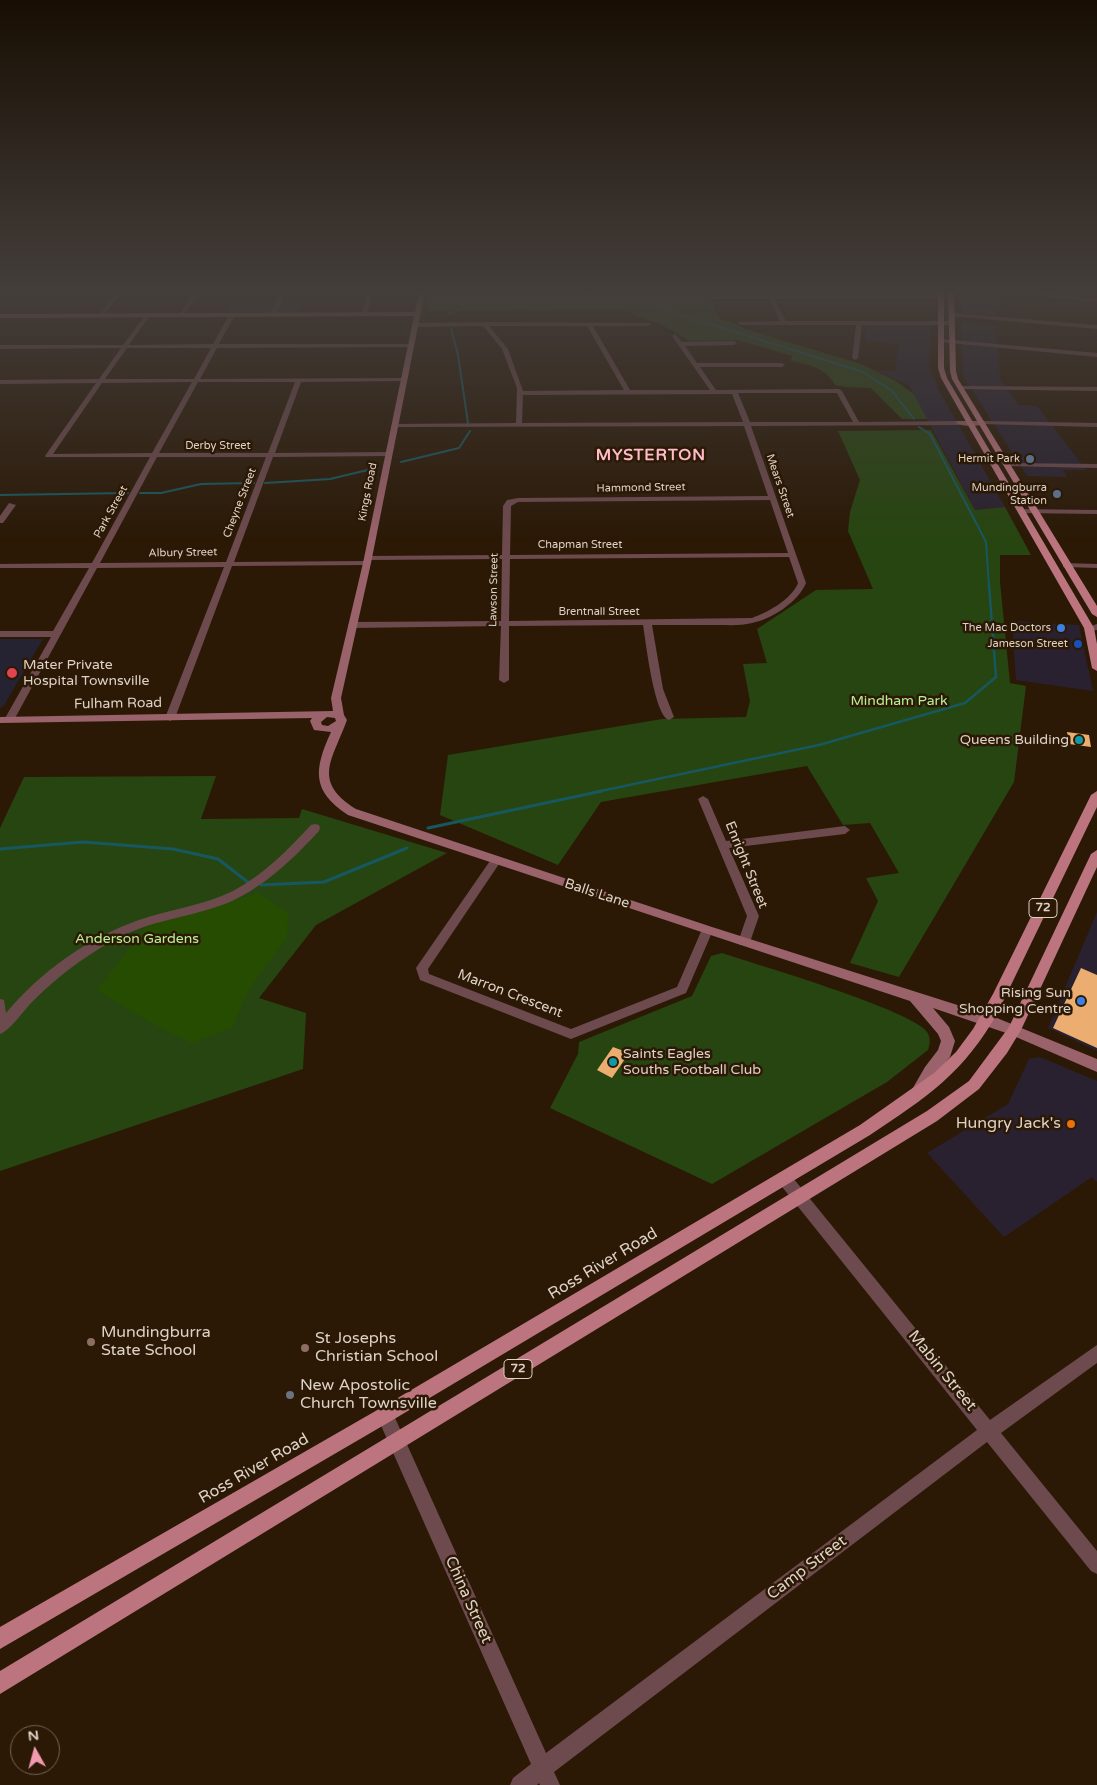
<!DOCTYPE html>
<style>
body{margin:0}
#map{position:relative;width:1097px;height:1785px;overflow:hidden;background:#2b1906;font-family:"Varela Round",sans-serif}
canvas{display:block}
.north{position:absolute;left:10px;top:1725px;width:50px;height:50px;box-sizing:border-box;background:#2b1906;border:1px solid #736353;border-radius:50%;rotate:353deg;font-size:14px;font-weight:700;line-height:20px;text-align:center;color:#ded1c6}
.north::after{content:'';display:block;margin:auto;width:18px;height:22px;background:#f29aae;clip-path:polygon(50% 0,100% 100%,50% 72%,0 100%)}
</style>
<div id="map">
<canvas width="1097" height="1785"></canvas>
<div class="north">N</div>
</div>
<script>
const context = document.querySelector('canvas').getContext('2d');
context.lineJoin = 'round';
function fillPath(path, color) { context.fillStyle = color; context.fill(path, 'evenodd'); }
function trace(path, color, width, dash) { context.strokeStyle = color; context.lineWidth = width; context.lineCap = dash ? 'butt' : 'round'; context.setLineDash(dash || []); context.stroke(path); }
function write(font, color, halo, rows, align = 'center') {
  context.font = font + ' "Varela Round",sans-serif'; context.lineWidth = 5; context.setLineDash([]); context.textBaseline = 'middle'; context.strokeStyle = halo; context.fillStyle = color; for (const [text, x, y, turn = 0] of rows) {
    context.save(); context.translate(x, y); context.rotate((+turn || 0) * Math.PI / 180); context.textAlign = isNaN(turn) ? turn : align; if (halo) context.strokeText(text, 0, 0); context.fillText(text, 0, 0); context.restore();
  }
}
const commercial = new Path2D(`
 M961,291L997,292L999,306L1007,307L1008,312L996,311V316L962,313Z
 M304,301L299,312H228L233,302Z
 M961,322L996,326L1000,378L1019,405L1037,406L1086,470H1063L1067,477L1027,476L963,376Z
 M866,325H931L929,369L938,385L937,387L1005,507L975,510L909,385L874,370L895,371L899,344L865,341Z
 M1012,621L1079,625L1093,691L1016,680Z
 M1097,912V1051L1048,1028Z
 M1040,1057L1097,1081V1182L1092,1177L1004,1237L927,1153L1008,1104L1029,1059Z`);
const medical = new Path2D(`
 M0,639H43L3,707L0,708Z`);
const green = new Path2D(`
 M429,291H707L720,319L732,322L745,329L861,364L894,380L914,394L927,419H902L871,388L845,387L835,385C826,368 809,364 791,361L792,356L738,340L690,341L664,326L622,310L427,311Z
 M931,430L975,510L1005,507L1031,555H1000V582L1010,683L1026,686L1014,782L899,977L850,963L878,901L866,878L899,873L870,823L843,825L807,766L601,802L558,865L440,815L448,755L662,719L746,717L750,701L743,664L767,663L757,629L816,590L873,589L848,531L850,512L860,480L838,431Z
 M216,776L201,819L299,818L302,809L447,853L316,925L259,998L306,1013L303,1069L0,1171V828L24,777Z
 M722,953C755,964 912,1010 927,1032C931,1038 930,1044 928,1050L887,1082L712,1184L550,1108L578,1054L579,1042L692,996L711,956Z`);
const forest = new Path2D(`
 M258,893L288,913L287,937L248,991L232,1028L192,1043L148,1021L97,990L147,926Z`);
const streamFar2 = new Path2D(`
 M569,291L656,307L863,372L892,391L914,419
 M448,314L513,291
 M451,328L458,355L468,423
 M919,427L930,434L986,542L989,586
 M401,462L459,448L470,431
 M265,483L330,479L372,469
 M140,493H161L201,484L254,483
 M0,495L128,493`);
const streamFar1 = new Path2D(`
 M596,792L819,745L965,703L996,677L989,585`);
const stream = new Path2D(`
 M428,828L602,791
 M0,849L83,842L173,849L218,859L249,883
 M261,885L324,882L407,848`);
const building = new Path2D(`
 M1067,732L1089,735L1091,747L1069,744Z
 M1081,968L1097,975V1048L1053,1028Z
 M613,1047L629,1053L612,1078L597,1070Z`);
const street = new Path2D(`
 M117,291H123L102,317H98Z
 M194,291H200L183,316H179Z
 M280,291H286L275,315L270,316Z
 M368,291H374L367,314L364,316L361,314Z
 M1007,291H1023L1097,299V303Z
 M713,296L941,295L943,298L774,299L786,321H951L954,323L951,325H862L858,358L855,360L852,358L856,325H740L738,322L780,321L769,299H711Z
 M147,313L150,315L129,345L213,344L229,315L232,313L235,315L219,344H414L412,347L217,348L200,379L407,378V380L405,381L301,382L275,453L389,452L392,454L389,456L273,457L234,562L367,561L371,563L367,565L232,566L175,718L170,721L165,718L224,567L97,568L14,720L12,722H6L4,720L51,637H0V631H53L89,568H0V564L92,563L150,457H46L45,456L96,383L0,384V380L99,379L121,348L0,349V345H123ZM127,348H211L194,379H105ZM192,382L152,453L53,454L102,383ZM198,382H295L268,453H159ZM157,457H266L226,562L100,563Z
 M951,313L1097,325V329L949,316Z
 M484,322L651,323L649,326H593L630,390H710L672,336L675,334L682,342L734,341L737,343L734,345L685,346L697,363H782L785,365L782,367H700L716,390L839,389L842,391L859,422L960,421L963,423L960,425L751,426L806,583C798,602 772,619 752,623C741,626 729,625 717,625C695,625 674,625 652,625L663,689L674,717L669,720C654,715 646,642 643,625L509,626V680L504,683L499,680L501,626L352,628L348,625L352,622L501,621L502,559L368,560L364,558L368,556L502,555L503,506L507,500L518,498L768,496L744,426L392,427L391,426L394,424L516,423L517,388L502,349L483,326L416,327L413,325L416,323ZM489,326H587L624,390L523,391L508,349ZM738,393H837L853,422H750ZM732,394L743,422L522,423L523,395ZM770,500L788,553L510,555L511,506L518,502ZM789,557L798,583C791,600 768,612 752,618L509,621L510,559Z
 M941,339L1097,353V357L939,342Z
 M960,386L1097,387V391L958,389V387Z
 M982,421L1097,423V427L980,424V422Z
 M1007,463L1097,464V468L1005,466V464Z
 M9,503L16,505L3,523H0V516Z
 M1018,509L1097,510V514L1021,513H1018Z
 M1063,563L1097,564V568L1066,567H1063Z
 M1097,624V630L1089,631L1085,628Z
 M703,796L708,799L726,841L845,826L850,830L845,834L729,848L759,916L750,942L748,945H740L738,942L747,916L698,799Z
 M315,824L319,825L320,828L319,831C293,859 265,886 230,902C205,912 178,917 153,924C130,931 108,942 88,956C68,969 49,985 32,1002C24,1010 10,1031 0,1034V999L4,1000L6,1013C40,972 89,937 139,920C170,909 203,906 233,891C263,875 288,850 311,825Z
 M496,857L501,861L428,969L429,974L571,1029L677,987L703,927H711L713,930L686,993L571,1039L420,980L416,968L418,965L492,858Z
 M784,1171L789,1173L990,1420L1097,1345V1363L1001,1433L1097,1551V1574L1091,1571L987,1442L554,1772L560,1785H540L539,1783L537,1785H510L513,1778L531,1764L379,1421L377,1415L379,1409L385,1407L391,1409L546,1753L977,1430L779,1183L777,1178L779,1173Z`);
const secondary = new Path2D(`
 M419,291H425L371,563L341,698L344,715L347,720C333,759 311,781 356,809L712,927L992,1016L1097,1059V1072L1009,1034L933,1008L949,1027L955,1041L950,1057L935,1075L922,1098L917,1099L912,1098L910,1093L925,1067L938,1050L941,1041L938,1034L910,1001L348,815C311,791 314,769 331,732L314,730L310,721L312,718L0,723V717L333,711L331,698L363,563L414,316L0,318V314L415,312ZM327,717L335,718L336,721L328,726L322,725L321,722Z
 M957,421H982L986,423C979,427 963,427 956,423Z`);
const primary = new Path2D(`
 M938,291H944V368L947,378L1094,628L1097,644V671L1092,668L1084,628L941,378L938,368Z
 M948,291H954L956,371L958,379L1097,606V617L1092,614L952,379L950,371Z
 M1097,791V807L998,1012C964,1073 927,1097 870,1135L391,1421L0,1649V1627L379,1409L860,1125L934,1073L956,1052L973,1029L993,994L1091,795Z
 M1097,850V867L1021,1030L1007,1053L979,1089L937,1121L0,1694V1671L927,1111L969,1081L1009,1027L1091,854Z`);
const markers = [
 [1030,459,5,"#5c6f8a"],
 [1057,494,5,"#5c6f8a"],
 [1061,628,5,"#3f7fe0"],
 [1078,644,5,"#1a4fb4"],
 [12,673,6,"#e0444e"],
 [1079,740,5,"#0f9aa8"],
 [1081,1001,5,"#3f7fe0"],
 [613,1062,5,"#0f9aa8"],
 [1071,1124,5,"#e8710a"],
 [91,1342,5,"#8d6e63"],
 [305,1348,5,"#8d6e63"],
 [290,1395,5,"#6b7280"]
];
const farStreetnames = [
 ["Derby Street",218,446],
 ["Mears Street",780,486,71],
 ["Hammond Street",641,488,-1],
 ["Kings Road",368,492,-79],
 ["Cheyne Street",240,503,-69],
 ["Park Street",111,512,-61],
 ["Chapman Street",580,545],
 ["Albury Street",183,553,-1],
 ["Lawson Street",494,590,-89],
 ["Brentnall Street",599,612]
];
const farPoinames = [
 ["Hermit Park",1020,459],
 ["Mundingburra",1047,488],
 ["Station",1047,501],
 ["The Mac Doctors",1051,628],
 ["Jameson Street",1068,644]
];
const shields = [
 [1043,908,28],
 [518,1369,28]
];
const shieldNames = [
 ["72",1043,908],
 ["72",518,1369]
];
const poiNames = [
 ["Mater Private",23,665],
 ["Hospital Townsville",23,681],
 ["Queens Building",1069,740,"right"],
 ["Rising Sun",1071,993,"right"],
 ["Shopping Centre",1071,1009,"right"],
 ["Saints Eagles",623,1054],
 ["Souths Football Club",623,1070]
];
const parkNames = [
 ["Mindham Park",899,701],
 ["Anderson Gardens",137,939]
];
const streetNames = [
 ["Fulham Road",118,704,-1],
 ["Enright Street",746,865,68],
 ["Balls Lane",597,894,18],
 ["Marron Crescent",510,994,21]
];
const farDistrictnames = [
 ["MYSTERTON",651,456]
];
const nearPoinames = [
 ["Hungry Jack's",1061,1124,"right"],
 ["Mundingburra",101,1333],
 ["State School",101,1351],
 ["St Josephs",315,1339],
 ["Christian School",315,1357],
 ["New Apostolic",300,1386],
 ["Church Townsville",300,1404]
];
const nearStreetnames = [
 ["Ross River Road",603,1264,-31],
 ["Mabin Street",942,1371,51],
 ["Ross River Road",254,1469,-30],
 ["Camp Street",807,1568,-37],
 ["China Street",468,1600,66]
];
fillPath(commercial, '#2a2130');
fillPath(medical, '#252232');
fillPath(green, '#274510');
fillPath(forest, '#264c02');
trace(streamFar2, '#175860', 2);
trace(streamFar1, '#175860', 2.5);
trace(stream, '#175860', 3);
fillPath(building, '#ebad70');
fillPath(street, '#6d4a4e');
fillPath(secondary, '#9a626a');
fillPath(primary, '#bc757f');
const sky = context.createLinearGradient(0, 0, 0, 541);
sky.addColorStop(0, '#180e03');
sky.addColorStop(0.54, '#443e3b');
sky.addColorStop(1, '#443e3b00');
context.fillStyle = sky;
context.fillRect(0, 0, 1097, 541);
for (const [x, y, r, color] of markers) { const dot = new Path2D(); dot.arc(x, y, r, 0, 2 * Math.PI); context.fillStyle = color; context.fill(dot); trace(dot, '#2b1906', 2); }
write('11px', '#ded1c6', '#2b1906', farStreetnames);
write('11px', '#ded1c6', '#2b1906', farPoinames, 'right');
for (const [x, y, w] of shields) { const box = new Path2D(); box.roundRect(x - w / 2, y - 9.5, w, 19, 4); context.fillStyle = '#2b1906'; context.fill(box); trace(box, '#ded1c6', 1); }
write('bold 12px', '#ded1c6', null, shieldNames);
write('14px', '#ded1c6', '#2b1906', poiNames, 'left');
write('14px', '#b7f193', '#2b1906', parkNames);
write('14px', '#ded1c6', '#2b1906', streetNames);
context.letterSpacing = '1px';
write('bold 16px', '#fdbac8', '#2b1906', farDistrictnames);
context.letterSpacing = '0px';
write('16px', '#ded1c6', '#2b1906', nearPoinames, 'left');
write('16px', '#ded1c6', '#2b1906', nearStreetnames);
</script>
